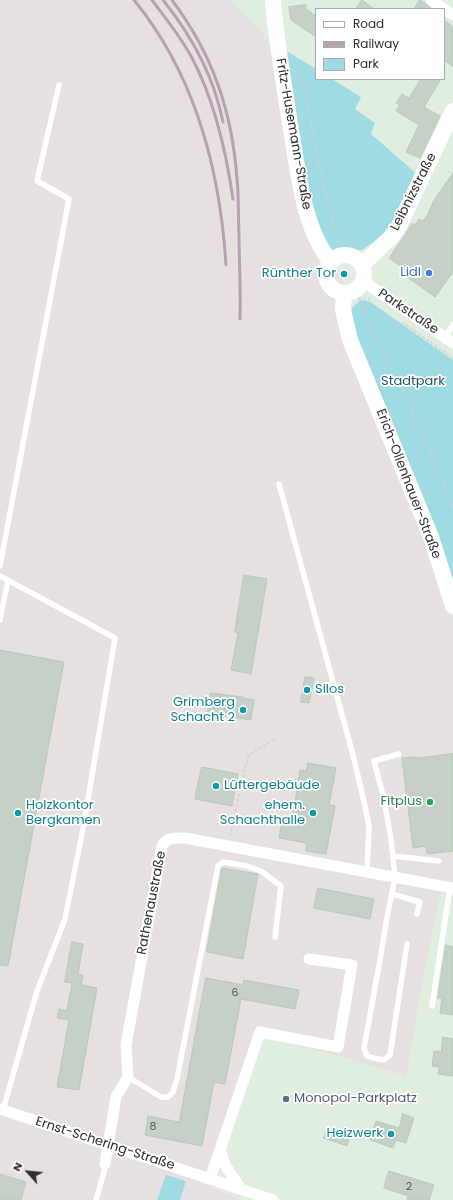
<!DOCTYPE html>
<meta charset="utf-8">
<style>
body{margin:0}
#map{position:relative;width:453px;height:1200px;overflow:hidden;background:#e0eee0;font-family:Poppins,sans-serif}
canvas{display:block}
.legend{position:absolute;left:315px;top:8px;width:130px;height:72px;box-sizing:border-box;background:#fff;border:1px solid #ababab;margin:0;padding:5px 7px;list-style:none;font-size:12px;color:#2d2d2d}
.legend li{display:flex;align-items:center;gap:8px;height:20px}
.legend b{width:20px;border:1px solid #ababab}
.north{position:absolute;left:8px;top:1152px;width:40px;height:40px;-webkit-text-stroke:3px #fff;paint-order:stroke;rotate:297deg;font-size:11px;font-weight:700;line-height:16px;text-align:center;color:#2d2d2d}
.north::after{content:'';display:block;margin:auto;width:14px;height:18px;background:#2d2d2d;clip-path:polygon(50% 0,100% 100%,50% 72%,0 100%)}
</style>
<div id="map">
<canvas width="453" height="1200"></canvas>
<ul class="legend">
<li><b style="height:5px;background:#fff"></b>Road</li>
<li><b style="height:5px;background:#b6a2b0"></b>Railway</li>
<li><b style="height:11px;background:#9edbe2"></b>Park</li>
</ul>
<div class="north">N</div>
</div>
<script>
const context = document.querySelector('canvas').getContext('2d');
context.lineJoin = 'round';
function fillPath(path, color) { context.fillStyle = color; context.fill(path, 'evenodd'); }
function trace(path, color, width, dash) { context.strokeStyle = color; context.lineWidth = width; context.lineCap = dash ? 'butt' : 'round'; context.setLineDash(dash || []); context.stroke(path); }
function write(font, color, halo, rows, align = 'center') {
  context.font = font + ' Poppins,sans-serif'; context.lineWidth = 3.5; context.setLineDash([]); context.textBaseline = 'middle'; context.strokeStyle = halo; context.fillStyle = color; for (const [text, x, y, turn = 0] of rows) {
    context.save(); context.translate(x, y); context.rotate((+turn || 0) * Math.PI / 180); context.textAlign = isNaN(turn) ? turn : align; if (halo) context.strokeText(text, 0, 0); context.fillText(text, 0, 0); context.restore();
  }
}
const industrial = new Path2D(`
 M0,0H229L268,38L291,124L332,251L352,308L350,320L453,602V896L440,894L419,1000L406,1076L346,1058L262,1037L212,1188L242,1200H180L186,1181L166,1176L157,1200H0Z`);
const green = new Path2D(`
 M280,47L316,69V79H332L361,97L355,109L375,123L371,134L418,175L389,230L362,250L332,251L321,239L301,164Z
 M360,300L369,301L453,360V602L350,320L352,308Z
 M166,1175L186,1181L180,1200H157Z`);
const building = new Path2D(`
 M362,0L374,9H356Z
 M420,0L426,4L432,9H414Z
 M306,5V9L316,16V37L291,20L289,7Z
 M444,20L453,27V67L444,60Z
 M421,79H441L424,107L440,116L420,158L406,152L419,125L396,111L400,105L396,103L402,94L409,98Z
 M453,173V272L435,297L407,277L410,273L389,258L413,223L415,225L419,219L423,221L428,214L433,202Z
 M244,575L267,579L251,674L231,670L238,633L235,632Z
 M0,650L64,662L8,966L0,965Z
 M305,677L314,678L309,703L301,702Z
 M211,693L243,697L242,698L254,700L251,720L208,713Z
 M453,754V851L427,854L426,846L413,848L402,758L415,757V758Z
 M308,763L336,768L329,805L335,806L326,854L306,851L307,843L279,838L282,819L292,821L300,770L306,771Z
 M202,767L238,774L232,806L195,799Z
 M222,868L258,874L243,959L207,952Z
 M318,888L374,899L370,919L314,908Z
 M72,942L83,944L78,974L83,975L81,985L97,988L79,1090L57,1087L69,1020L57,1018L59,1009L67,1011L72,983L65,982Z
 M446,945L453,947V1015L440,1013L442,998H438Z
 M206,978L243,985L244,980L299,990L295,1009L241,999L225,1084L214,1082L202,1146L145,1135L148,1116L179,1122Z
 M443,1037L453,1039V1076L438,1074L439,1067L432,1066L434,1051L441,1052Z
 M403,1114L414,1118L406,1143L396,1140L393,1148L370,1140L376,1121L399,1128Z
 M327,1129L350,1136L347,1146L324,1138Z
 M389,1171L434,1185L429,1200H407L408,1196L384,1188Z
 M0,1174L26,1182L21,1200H0Z`);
const path = new Path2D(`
 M295,74L304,82L316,153L338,242L349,246L364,244
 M357,295L444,482L453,509
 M358,298L370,299
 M402,322L453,358
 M230,836L248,756L271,741L277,739`);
const lane = new Path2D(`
 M445,337L453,325
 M279,484L353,755L365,806L369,827L367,871
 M0,566L69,199L37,181L59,85
 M0,576L115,638L83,829L65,919L37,991L3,1110
 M0,620L8,580
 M399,754L374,761L384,799L391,839L395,877L386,923L380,960L364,1048L367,1056L374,1058L384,1060L390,1055L407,944
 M393,856L439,861
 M392,894L420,902L417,914
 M432,1006L450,888
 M128,1077L161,1097H168L173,1092L177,1079L218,866L223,862L247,866L261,871L281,886L275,937
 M96,1200L104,1172L105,1164`);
const street = new Path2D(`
 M431,0L444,9
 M444,9L453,15
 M363,281L453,343
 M0,1109L273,1200
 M220,1149L225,1165L241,1189
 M105,1164L116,1097L128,1077L126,1045L162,846C167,837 175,838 185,838L453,888
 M210,1179L260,1032L338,1047L352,965L309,959`);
const secondary = new Path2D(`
 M273,0C276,41 284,83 290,124C298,168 302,227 331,262
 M326 274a19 19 0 1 1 38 0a19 19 0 1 1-38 0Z
 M362,265L390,238L398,228L453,111
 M344,294L343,310L350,340L431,537L453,606`);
const rail = new Path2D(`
 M134,0C196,76 220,169 226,265
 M152,0C166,19 181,37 192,58C215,101 226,151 233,199
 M163,0C192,36 214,77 223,122
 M172,0C213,55 232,111 237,179C239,197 238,216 239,234C239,262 241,291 240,319`);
const markers = [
 [429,273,4,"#3f7fe0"],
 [344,274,4,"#0f9aa8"],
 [307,690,4,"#0f9aa8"],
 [243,710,4,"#0f9aa8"],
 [216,786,4,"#0f9aa8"],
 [430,802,4,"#2e9e5b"],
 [18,813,4,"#0f9aa8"],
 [313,813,4,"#0f9aa8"],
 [286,1099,4,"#5c6f8a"],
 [391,1134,4,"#0f9aa8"]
];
const numberNames = [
 ["6",235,993],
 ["8",153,1127],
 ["2",409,1187]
];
const streetNames = [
 ["Fritz-Husemann-Straße",293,134,80],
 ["Leibnizstraße",414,192,-63],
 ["Parkstraße",408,312,34],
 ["Erich-Ollenhauer-Straße",408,484,69],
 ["Rathenaustraße",152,903,-79],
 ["Ernst-Schering-Straße",105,1144,18]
];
const shopNames = [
 ["Lidl",421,273]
];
const cultureNames = [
 ["Rünther Tor",336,274],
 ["Silos",315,690,"left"],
 ["Grimberg",235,703],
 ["Schacht 2",235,718],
 ["Lüftergebäude",224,786,"left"],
 ["Holzkontor",26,806,"left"],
 ["Bergkamen",26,821,"left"],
 ["ehem.",305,806],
 ["Schachthalle",305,821],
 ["Heizwerk",383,1134]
];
const parkNames = [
 ["Stadtpark",413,382]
];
const leisureNames = [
 ["Fitplus",422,802]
];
const serviceNames = [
 ["Monopol-Parkplatz",294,1099]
];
fillPath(industrial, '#e7e0e1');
fillPath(green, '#9edbe2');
fillPath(building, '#c5d0c6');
trace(building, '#b9c9ba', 1);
trace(path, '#d1d1d1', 1.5, [3, 2]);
trace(lane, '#fff', 5.5);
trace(street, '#fff', 11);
trace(secondary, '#fff', 16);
trace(rail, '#b6a2b0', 3);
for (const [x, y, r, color] of markers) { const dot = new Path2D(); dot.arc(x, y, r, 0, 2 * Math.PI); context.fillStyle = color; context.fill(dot); trace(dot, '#fff', 1.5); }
write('11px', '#535653', null, numberNames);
write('13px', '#2d2d2d', '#fff', streetNames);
write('13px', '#366cbe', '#fff', shopNames, 'right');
write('13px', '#0d838f', '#fff', cultureNames, 'right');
write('13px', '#1d576a', '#fff', parkNames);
write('13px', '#27864d', '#fff', leisureNames, 'right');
write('13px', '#4e5e75', '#fff', serviceNames, 'left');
</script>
